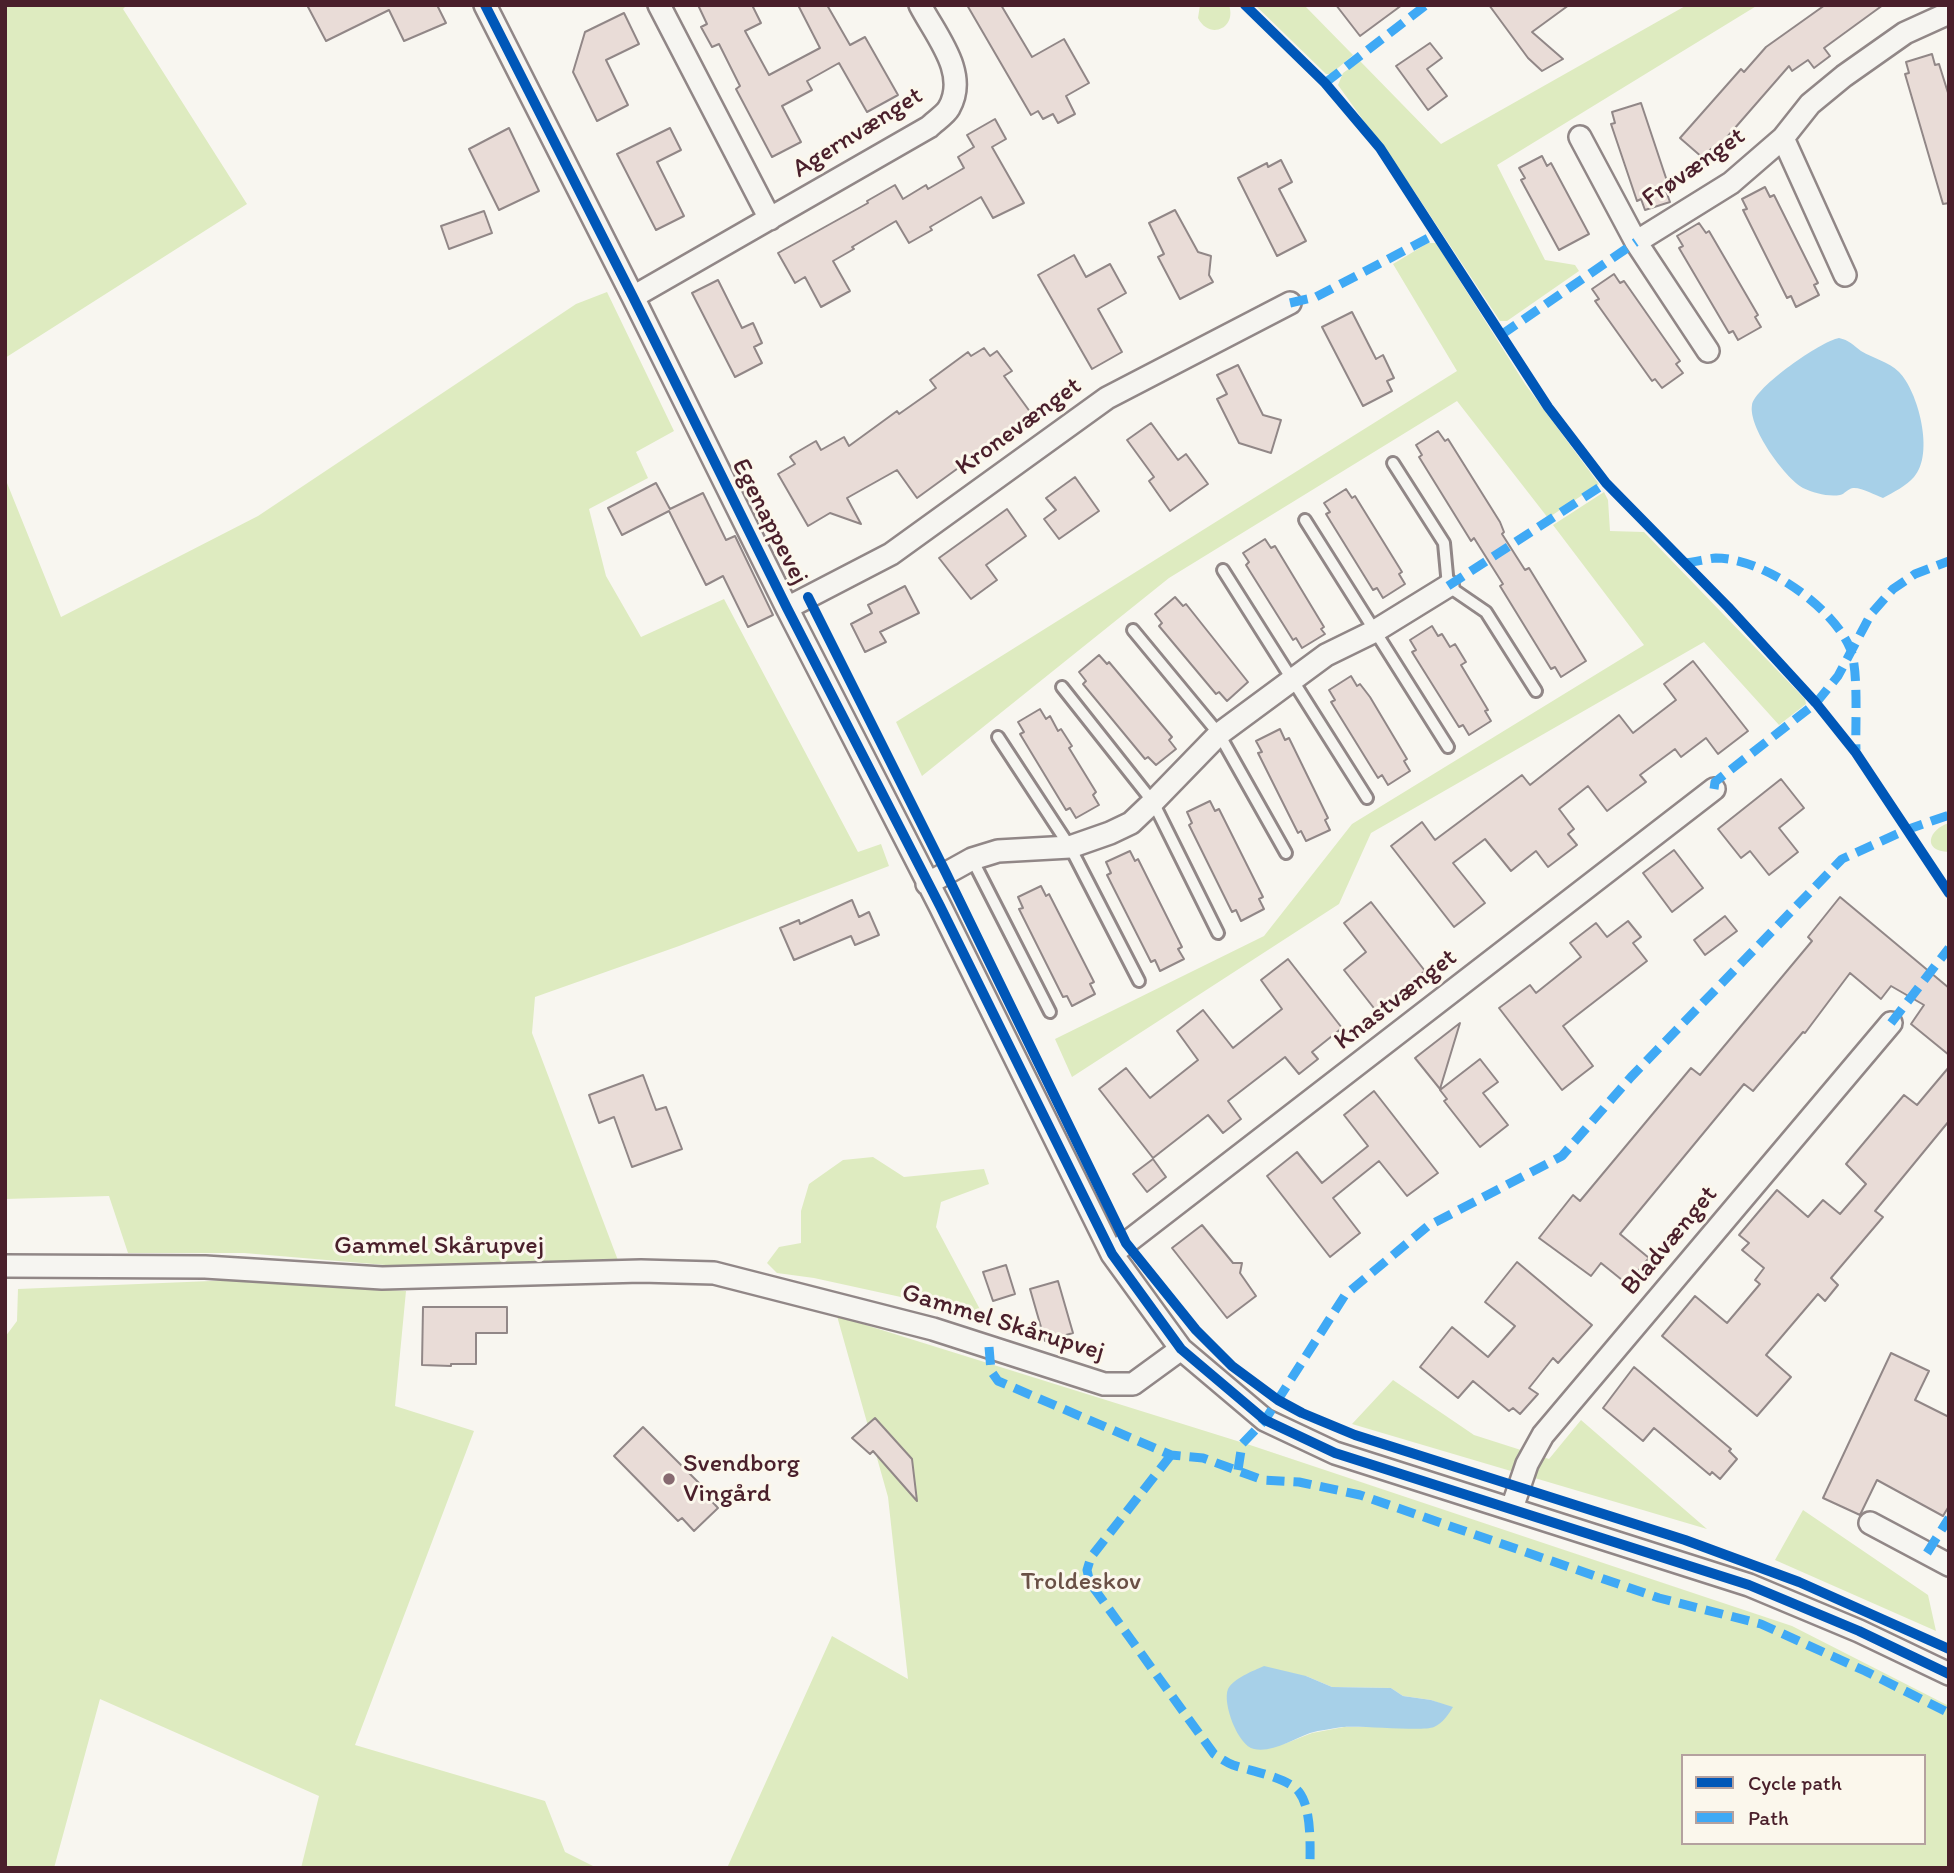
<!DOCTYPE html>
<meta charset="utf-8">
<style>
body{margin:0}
#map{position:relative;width:1954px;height:1873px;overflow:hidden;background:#f8f6f0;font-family:Itim,sans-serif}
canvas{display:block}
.frame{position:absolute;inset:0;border:7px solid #4a1f2b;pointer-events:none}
.legend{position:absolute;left:1681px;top:1754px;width:245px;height:91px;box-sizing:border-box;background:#fbf7ec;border:2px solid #b4a19f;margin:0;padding:9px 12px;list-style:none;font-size:21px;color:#4a1f2b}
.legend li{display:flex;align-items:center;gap:14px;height:35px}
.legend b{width:35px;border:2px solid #b4a19f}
</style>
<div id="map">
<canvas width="1954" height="1873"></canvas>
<div class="frame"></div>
<ul class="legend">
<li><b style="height:9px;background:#0057b8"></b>Cycle path</li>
<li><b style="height:9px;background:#3fa9f5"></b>Path</li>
</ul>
</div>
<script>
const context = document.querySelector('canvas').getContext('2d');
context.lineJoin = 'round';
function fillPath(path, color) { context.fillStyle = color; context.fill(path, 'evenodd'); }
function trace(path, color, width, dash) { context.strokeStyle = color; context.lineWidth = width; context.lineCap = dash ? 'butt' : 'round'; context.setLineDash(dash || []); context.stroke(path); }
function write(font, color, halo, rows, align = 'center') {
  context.font = font + ' Itim,sans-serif'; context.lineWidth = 6; context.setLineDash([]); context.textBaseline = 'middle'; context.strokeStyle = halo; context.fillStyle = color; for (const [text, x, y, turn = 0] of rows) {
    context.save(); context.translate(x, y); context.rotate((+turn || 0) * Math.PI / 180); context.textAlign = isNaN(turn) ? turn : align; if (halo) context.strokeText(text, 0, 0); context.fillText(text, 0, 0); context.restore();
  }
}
const green = new Path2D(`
 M5,5H127L123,9L247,204L5,358Z
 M1200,5H1229C1237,29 1209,40 1198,18Z
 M1255,5H1304L1353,55L1331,74H1326Z
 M1687,5H1758L1497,165L1545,260L1575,265L1579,271L1507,321H1500L1414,191L1338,85L1343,73L1360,61L1441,144Z
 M1428,243H1436L1525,384L1599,484L1548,518L1457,401L1169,578L922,776L896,722L1457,371L1393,264Z
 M607,292L674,431L636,452L648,478L589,509L606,576L641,637L724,599L858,852L881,844L889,866L679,946L535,997L532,1033L619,1263L409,1267L244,1253H128L109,1196L5,1199V478L61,617L258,516L576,304Z
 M1604,492L1608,500L1610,531L1644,532L1805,699L1806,704L1779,725L1704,642L1371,833L1339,904L1072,1077L1055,1039L1264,936L1352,824L1644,645L1553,525Z
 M1949,823V852C1921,851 1929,829 1949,823Z
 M873,1157L904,1177L984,1169L989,1184L941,1202L936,1227L983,1315L814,1278L777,1273L767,1263L779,1247L801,1243V1211L809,1184L843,1160Z
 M235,1280L406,1291L395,1406L474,1431L355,1745L545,1801L565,1852L597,1868H301L319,1796L100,1699L54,1868H5V1337L17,1321L18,1289Z
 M837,1316L1250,1445L1792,1626L1949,1706V1868H727L832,1636L908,1679L888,1497ZM1306,1676L1332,1687L1391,1688L1403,1696L1431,1700L1452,1708L1376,1727H1344L1312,1733L1284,1744ZM1725,1754L1746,1756H1924V1843H1683V1756H1721Z
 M1393,1380L1474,1435L1549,1459L1581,1420L1707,1529L1352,1424Z
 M1803,1510L1928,1595L1936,1631L1775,1560Z`);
const water = new Path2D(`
 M1839,338C1849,340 1853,345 1861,351C1874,359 1888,361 1899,372C1918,391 1935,454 1914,477C1906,486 1894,492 1883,498C1875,495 1861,487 1853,488C1847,489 1845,494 1840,495C1828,497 1814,493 1803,488C1784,477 1748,427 1752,405C1755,387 1821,341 1839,338Z
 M1264,1666L1306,1676L1332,1687L1391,1688L1403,1696L1431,1700L1453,1707C1448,1715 1443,1723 1434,1727C1422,1732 1362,1725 1342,1727C1332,1729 1320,1730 1310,1733C1294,1739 1272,1753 1254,1749C1238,1746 1222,1703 1228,1689C1234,1678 1253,1671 1264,1666Z`);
const building = new Path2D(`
 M307,5H437L446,23L404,41L389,10L326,41Z
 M698,5H752L761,23L745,31L769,75L820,48L798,5H827L850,45L865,37L898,95L867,112L839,63L807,81L812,90L782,106L801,142L772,157L736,89L740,86L719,44L712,47L701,27L707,24Z
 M967,5H1001L1032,57L1064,39L1089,83L1066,96L1075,114L1058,123L1053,114L1043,119L1038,111L1031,115Z
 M1336,5H1402L1360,36Z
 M1489,5H1569L1532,32L1563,59L1542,71L1528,58Z
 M1825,5H1883L1824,48L1830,56L1814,68L1808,60L1792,71L1789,66L1714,152L1711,149L1703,158L1680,138L1741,69L1744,72L1766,47Z
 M624,13L639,44L606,60L628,105L597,121L573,72L585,32Z
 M1430,43L1442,58L1427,69L1447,96L1428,110L1396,66Z
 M1932,54L1935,65L1939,64L1949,96V203L1943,204L1905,74L1909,73L1906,62Z
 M1641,103L1670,190L1666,191L1670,202L1645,210L1641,199L1637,201L1611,124L1615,123L1612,112Z
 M995,119L1006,139L992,147L1024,203L993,218L981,197L930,227L932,230L909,243L896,221L852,247L854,249L833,261L850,291L821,307L805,277L795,283L778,253L868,203L867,201L895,185L903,199L926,185L928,189L964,168L958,157L974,147L967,135Z
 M509,128L539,191L499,210L469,149Z
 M670,128L681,150L657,162L684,216L656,230L617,154Z
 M1542,156L1547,166L1551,163L1589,234L1559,250L1521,180L1525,178L1519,168Z
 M1281,160L1292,182L1279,189L1306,241L1277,256L1238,178L1267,163L1268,167Z
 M1765,187L1770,197L1774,195L1818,283L1814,285L1819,295L1796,307L1791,296L1787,298L1743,210L1747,209L1742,199Z
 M1175,210L1198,252L1211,256L1209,275L1213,282L1180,299L1158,257L1164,254L1149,223Z
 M484,211L492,233L449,249L441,226Z
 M1699,223L1706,233L1709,231L1758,315L1755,317L1761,327L1738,340L1733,331L1729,333L1679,248L1683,246L1677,236Z
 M1074,255L1086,277L1110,264L1126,293L1098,309L1122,352L1092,369L1038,275Z
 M1614,274L1620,283L1624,281L1680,361L1676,364L1683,373L1662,388L1655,379L1652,381L1595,301L1599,299L1592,289Z
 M718,280L742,328L753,323L762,343L754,347L762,363L735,377L692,293Z
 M1352,312L1376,359L1383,355L1394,378L1387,381L1392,391L1363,406L1322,327Z
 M984,348L990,356L997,351L1012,371L1004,376L1036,420L1009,440L1005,434L917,498L897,470L847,498L861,524L830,513L808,526L778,474L795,464L790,457L792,455L816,441L821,450L844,437L849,446L897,411L899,414L936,388L930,380L968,352L971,356Z
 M1238,365L1263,415L1281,420L1271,453L1239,443L1217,399L1227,394L1217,375Z
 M1151,423L1178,460L1186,454L1208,484L1170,511L1149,481L1154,477L1127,440Z
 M1438,431L1445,441L1448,439L1500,522L1504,532L1502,534L1525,570L1529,568L1586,661L1561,677L1555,667L1551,669L1500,586L1503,584L1474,538L1471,541L1419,457L1422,455L1416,445Z
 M1075,477L1099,511L1059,539L1044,519L1056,510L1046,498Z
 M656,483L670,509L703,493L726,540L735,536L773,615L748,627L723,576L706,585L669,511L622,535L608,508Z
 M1346,489L1352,498L1355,496L1402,572L1399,574L1405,584L1383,598L1377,588L1373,590L1326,514L1330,512L1324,503Z
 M1007,509L1026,536L986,565L997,580L971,599L939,558Z
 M1265,539L1271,548L1275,546L1324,627L1321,629L1325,634L1302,648L1296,638L1293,640L1246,565L1249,562L1243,553Z
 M905,586L919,613L880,632L886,642L865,652L851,624L872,613L868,605Z
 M1175,597L1183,606L1186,604L1248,682L1227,701L1219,692L1216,694L1159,626L1162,623L1155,614Z
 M1432,626L1438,636L1442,634L1450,647L1455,644L1466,662L1461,665L1488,710L1485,711L1491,721L1469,735L1463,725L1459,727L1412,652L1416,650L1410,640Z
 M1099,655L1107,664L1109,662L1172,737L1169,740L1176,749L1156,765L1148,757L1145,759L1083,684L1086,681L1079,672Z
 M1693,661L1748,731L1718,754L1706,738L1681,757L1675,749L1640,775L1646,782L1607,811L1588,786L1559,809L1574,829L1568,834L1577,845L1548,867L1536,851L1511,871L1485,839L1453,863L1485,903L1454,927L1391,846L1422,822L1435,840L1522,775L1530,785L1619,715L1633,733L1676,700L1664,684Z
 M1351,676L1357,686L1360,684L1370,697L1407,759L1404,761L1410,771L1388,785L1382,775L1378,778L1331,702L1335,700L1329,690Z
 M1040,709L1046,719L1050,716L1058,731L1061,729L1072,746L1069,748L1096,792L1093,795L1099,805L1076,818L1070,808L1066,810L1020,734L1024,732L1018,722Z
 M1280,729L1285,740L1289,738L1328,818L1325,820L1330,830L1306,841L1301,831L1298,833L1258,753L1262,752L1256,741Z
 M1781,779L1804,808L1779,828L1798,852L1769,875L1750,851L1741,858L1718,829Z
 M1210,801L1215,811L1219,809L1263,897L1259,899L1264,909L1241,921L1236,910L1232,912L1189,825L1192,823L1187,812Z
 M1674,850L1703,888L1672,912L1643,873Z
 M1130,851L1135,861L1138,859L1182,947L1178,949L1184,959L1160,971L1155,960L1151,962L1107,875L1111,873L1106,862Z
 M1041,886L1046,896L1049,894L1094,982L1090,984L1095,994L1072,1006L1067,996L1063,997L1019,909L1023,908L1018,897Z
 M1840,897L1949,988V1055L1911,1024L1924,1005L1891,986L1881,999L1850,973L1805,1033L1803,1032L1753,1091L1744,1084L1620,1234L1649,1258L1627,1284L1601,1263L1591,1276L1539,1238L1573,1195L1580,1201L1691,1068L1700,1075L1812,941L1808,937Z
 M852,900L859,917L869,912L879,935L855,945L851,936L794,960L780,928L799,920L800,924Z
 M1371,902L1425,971L1393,995L1395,998L1377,1012L1344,970L1366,952L1344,923Z
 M1725,916L1737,931L1705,955L1694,940Z
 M1628,921L1641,937L1633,943L1647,961L1563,1026L1593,1066L1562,1090L1499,1008L1530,985L1536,993L1581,957L1570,943L1596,923L1607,937Z
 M1288,959L1342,1028L1312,1052L1318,1059L1299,1074L1285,1057L1228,1101L1241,1119L1223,1133L1208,1115L1153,1158L1099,1089L1126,1068L1150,1098L1198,1060L1177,1031L1203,1010L1233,1048L1282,1009L1261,980Z
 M1460,1023L1440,1089L1415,1058Z
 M1480,1059L1498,1082L1483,1093L1508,1125L1480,1147L1444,1101L1447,1099L1440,1090Z
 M1949,1067V1121L1875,1211L1883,1217L1831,1278L1838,1285L1825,1301L1818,1294L1766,1355L1791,1377L1757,1416L1662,1336L1695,1296L1727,1323L1760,1284L1755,1280L1764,1268L1742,1250L1749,1243L1739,1235L1777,1190L1808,1217L1823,1200L1840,1214L1866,1184L1846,1164L1904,1095L1917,1105Z
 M643,1075L656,1110L666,1107L682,1149L632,1167L614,1117L599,1123L589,1095Z
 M1374,1091L1438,1173L1407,1196L1379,1161L1333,1198L1360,1233L1330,1257L1267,1176L1297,1152L1322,1183L1368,1146L1344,1115Z
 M1153,1159L1166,1177L1147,1192L1133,1174Z
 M1202,1225L1233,1263H1242L1240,1273L1256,1296L1227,1318L1172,1248Z
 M1517,1262L1592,1325L1558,1363L1553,1358L1529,1388L1538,1394L1520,1414L1513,1408L1509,1411L1473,1381L1458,1398L1420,1367L1452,1327L1488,1357L1515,1326L1485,1302Z
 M1006,1265L1015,1294L993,1301L983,1272Z
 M1058,1281L1073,1333L1045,1341L1030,1289Z
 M423,1307H507V1333H476V1364H451V1366L422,1365Z
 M1891,1353L1929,1371L1915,1400L1949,1417V1506L1943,1516L1877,1480L1860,1515L1823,1498Z
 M1634,1367L1731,1449L1729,1451L1737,1459L1720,1479L1712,1472L1710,1475L1654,1428L1643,1441L1603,1408Z
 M875,1418L912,1459L917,1501L873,1451L870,1454L852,1438Z
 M643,1427L708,1492L705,1494L718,1508L694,1531L682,1518L678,1521L614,1456Z`);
const service = new Path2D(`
 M1393,463L1444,543L1448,586L1486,612L1536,691
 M1305,520L1448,747
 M1223,570L1367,798
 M1133,630L1219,734L1286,853
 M1062,687L1153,802L1218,933
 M998,737L1070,847L1139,981
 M972,859L1050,1012`);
const minor = new Path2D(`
 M485,5L633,297L787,608L940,906L1112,1254L1181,1349L1265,1420L1335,1453L1749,1585L1859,1631L1949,1674
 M659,5L770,219
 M1580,137L1636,242L1708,351
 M1783,138L1845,275
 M1636,242L1731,183L1783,138L1810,104L1844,76L1905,33L1949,13
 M633,297L929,127C935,121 945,115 949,108C969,73 936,36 920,5
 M787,608L891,554L1107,398L1290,303
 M927,884L972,859L998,851L1070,847L1110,833L1131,823L1153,802L1219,734L1326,655L1375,631L1448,586
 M1112,1254L1714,789
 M5,1266L205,1267L382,1278L641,1271L714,1273L933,1329L1104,1384H1133L1181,1349
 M1512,1508L1527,1464L1543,1435L1891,1023
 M1870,1523L1949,1565`);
const quiet = new Path2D(`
 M1325,83L1426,5
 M1290,303L1316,297L1436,234
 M1501,335L1636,242
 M1684,563C1695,562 1706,559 1716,558C1763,558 1832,606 1850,648C1859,669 1855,725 1856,750
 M1448,586L1606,483
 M1714,789L1715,782L1816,703L1838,676L1871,614L1893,589L1915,574L1949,561
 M1891,1023L1949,948
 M989,1347L991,1371L998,1381L1171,1455L1203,1458L1263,1480L1299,1482L1360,1495L1659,1598L1761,1624L1865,1671L1949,1713
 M1171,1455L1091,1557L1087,1570L1090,1583L1214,1754C1220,1758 1226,1762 1233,1765C1250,1771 1288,1777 1299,1792C1312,1809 1310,1847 1310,1868
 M1238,1470L1242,1444L1265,1420L1345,1295L1428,1226L1562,1156L1631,1077L1842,859L1906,830L1949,815
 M1927,1553L1949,1518`);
const cycleway = new Path2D(`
 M485,5L633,297L787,608L940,906L1112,1254L1181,1349L1265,1420L1335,1453L1749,1585L1859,1631L1949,1674
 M1245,5L1325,83L1380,148L1548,407L1606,483L1728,607L1816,703L1856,753L1949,893
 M808,597L946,873L1126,1243L1196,1330L1232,1366L1278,1400L1302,1413L1355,1435L1685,1540L1799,1582L1949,1649`);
const markers = [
 [669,1479,7,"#876a70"]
];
const streetNames = [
 ["Agernvænget",858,133,-32],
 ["Frøvænget",1694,168,-35],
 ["Kronevænget",1019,427,-36],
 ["Egenappevej",769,522,63],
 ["Knastvænget",1396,1000,-38],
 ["Bladvænget",1670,1241,-50],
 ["Gammel Skårupvej",439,1246],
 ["Gammel Skårupvej",1003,1323,17]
];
const poiNames = [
 ["Svendborg",683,1464],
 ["Vingård",683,1494]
];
const parkNames = [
 ["Troldeskov",1081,1582]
];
fillPath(green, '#deebc0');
fillPath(water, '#a7d0e8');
fillPath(building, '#e9dcd7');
trace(building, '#918787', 2);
trace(service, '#918787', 16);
trace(minor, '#918787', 26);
trace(service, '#f6f5f1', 10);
trace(minor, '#f6f5f1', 21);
trace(quiet, '#3fa9f5', 9, [18, 9]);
trace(cycleway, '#0057b8', 10);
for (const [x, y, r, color] of markers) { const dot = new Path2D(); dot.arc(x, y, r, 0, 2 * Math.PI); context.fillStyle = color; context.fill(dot); trace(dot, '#fbf7ec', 2.5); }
write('26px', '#4a1f2b', '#fbf7ec', streetNames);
write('26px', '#4a1f2b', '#fbf7ec', poiNames, 'left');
write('26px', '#6a5046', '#fbf7ec', parkNames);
</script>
